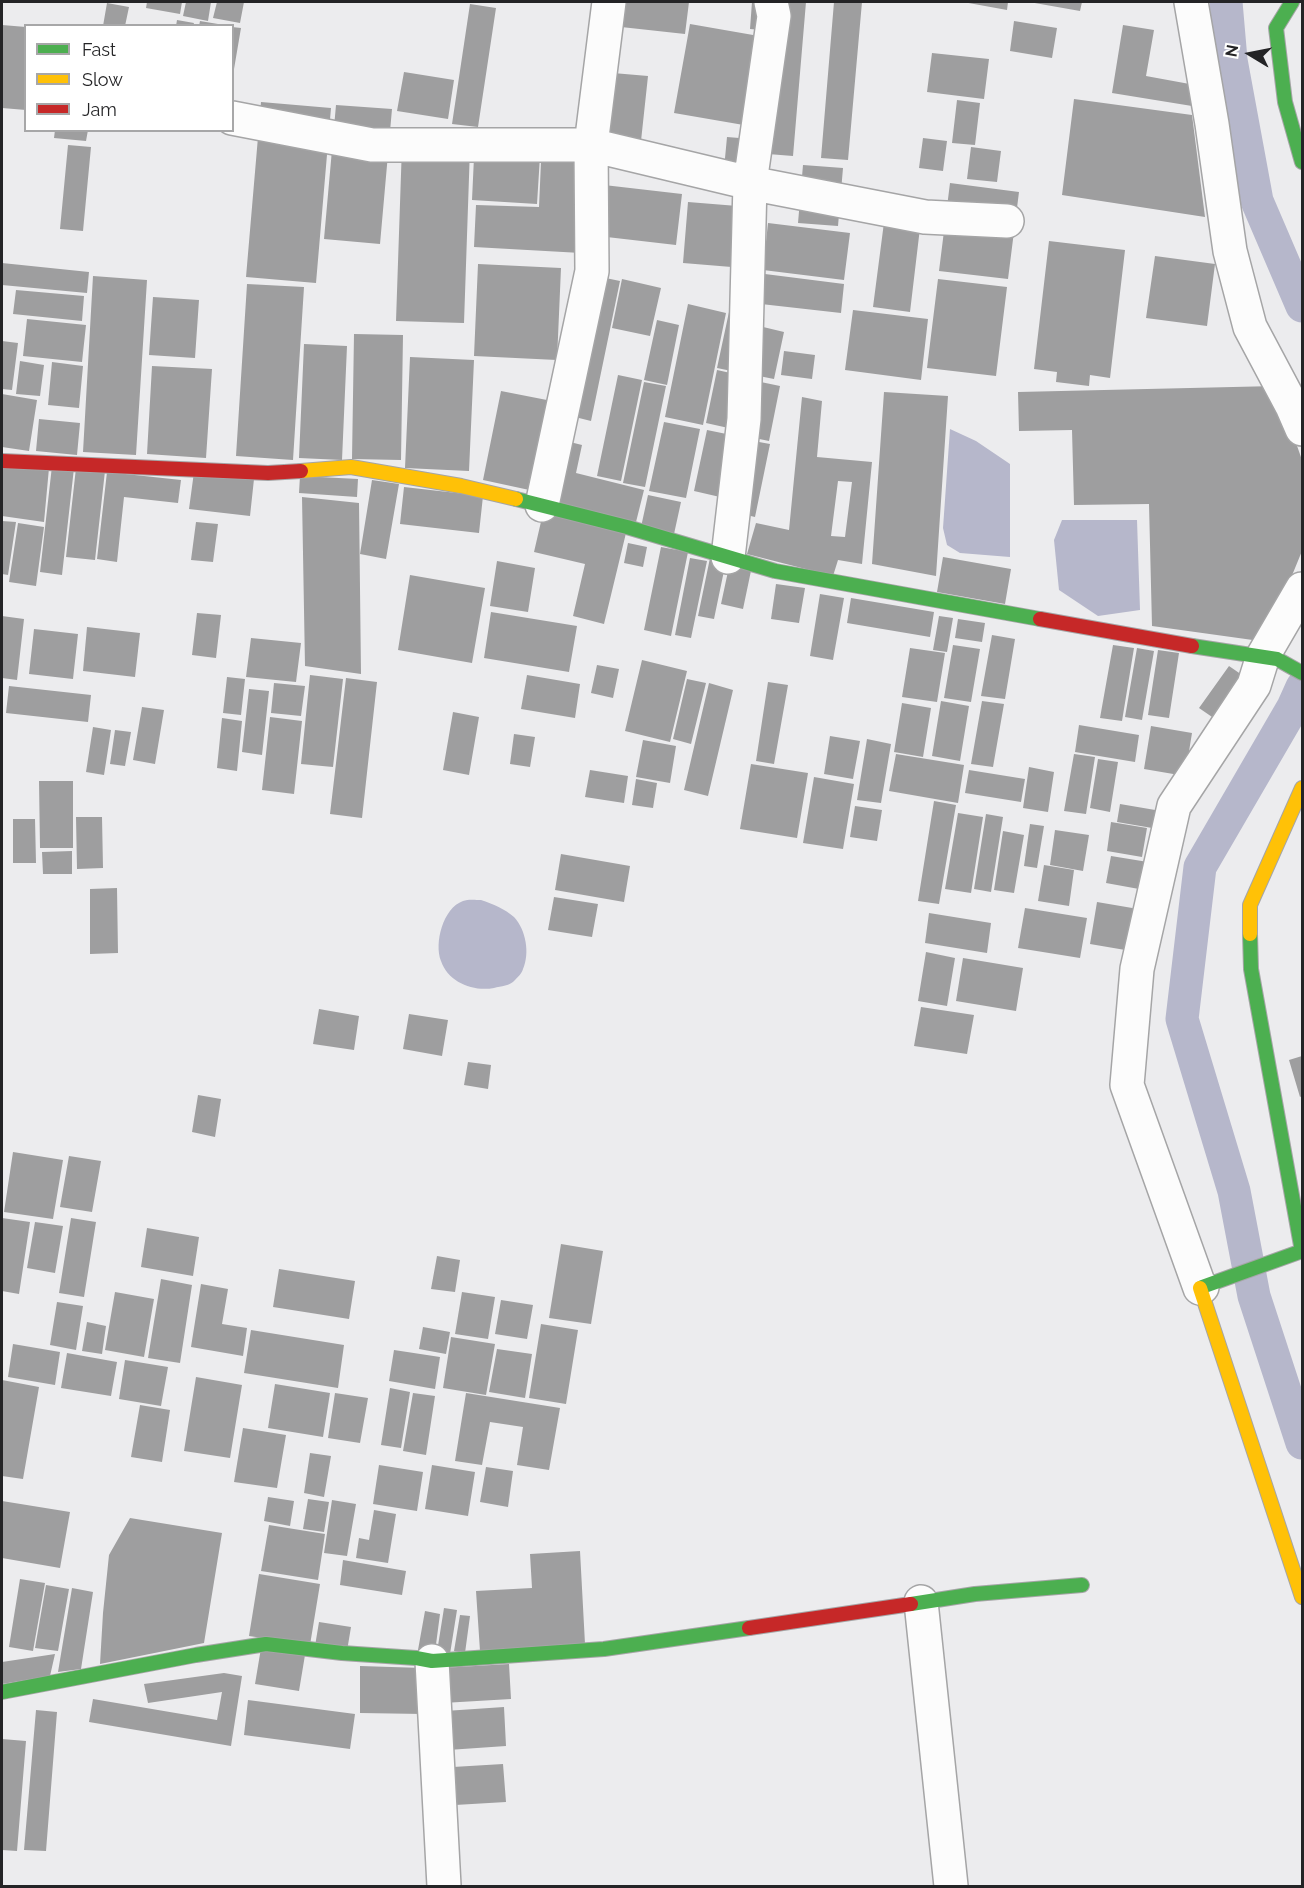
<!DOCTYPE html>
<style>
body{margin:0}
#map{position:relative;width:1304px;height:1888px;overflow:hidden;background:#ececee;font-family:Raleway,sans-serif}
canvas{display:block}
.frame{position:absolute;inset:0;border:3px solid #242426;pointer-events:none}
.legend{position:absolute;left:24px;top:24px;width:210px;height:108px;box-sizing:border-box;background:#fff;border:2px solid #a7a7a8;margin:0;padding:8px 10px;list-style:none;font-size:18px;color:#242426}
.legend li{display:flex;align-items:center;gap:12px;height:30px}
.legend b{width:30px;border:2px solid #a7a7a8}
.north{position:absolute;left:1220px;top:24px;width:60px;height:60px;-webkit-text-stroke:4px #fff;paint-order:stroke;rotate:280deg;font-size:16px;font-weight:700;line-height:24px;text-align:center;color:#242426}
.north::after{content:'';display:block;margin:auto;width:21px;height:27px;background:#242426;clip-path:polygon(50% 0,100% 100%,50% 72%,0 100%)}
</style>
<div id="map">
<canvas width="1304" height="1888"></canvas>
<div class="frame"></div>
<ul class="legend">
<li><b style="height:8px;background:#4caf50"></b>Fast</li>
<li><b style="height:8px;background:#ffc107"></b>Slow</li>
<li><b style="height:8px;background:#c62828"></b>Jam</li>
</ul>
<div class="north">N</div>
</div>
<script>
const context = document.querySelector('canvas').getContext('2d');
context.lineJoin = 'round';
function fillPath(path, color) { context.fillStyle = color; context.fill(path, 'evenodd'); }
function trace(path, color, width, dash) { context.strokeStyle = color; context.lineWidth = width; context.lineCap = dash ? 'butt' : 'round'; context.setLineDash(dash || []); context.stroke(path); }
const water = new Path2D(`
 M950,429L976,441L1010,464V557L960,553L947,545L943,528Z
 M1062,520H1137L1140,610L1098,616L1059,590L1054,540Z
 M481,900C493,904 505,909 514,917C526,930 530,953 523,969C522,973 518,977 515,980C510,986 501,986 494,988C473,992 448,982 441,961C434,943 443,908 463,901C468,899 476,900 481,900Z`);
const canal = new Path2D(`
 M1226,2L1231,60L1257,201L1302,306
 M1302,687L1293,707L1200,867L1182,1019L1234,1191L1254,1296L1302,1443`);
const building = new Path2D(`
 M147,2H182L180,14L146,8Z
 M186,2H211L208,21L183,16Z
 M217,2H244L240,23L213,18Z
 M615,2H689L685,34L612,26Z
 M752,2H776L773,31L750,29Z
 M781,2H806L793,156L768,154Z
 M834,2H862L848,160L821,158Z
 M963,2H1008L1007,10Z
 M1029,2H1082L1080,11Z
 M107,3L129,7L125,26H103Z
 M470,4L496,8L478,127L452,124Z
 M177,20L194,23L193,26H176Z
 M200,21L218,24V26H199Z
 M1014,21L1057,28L1052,58L1010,51Z
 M690,24L776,39L761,128L674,113Z
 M2,25L26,27V110L2,108Z
 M1123,25L1154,30L1146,76L1195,85L1192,106L1112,93Z
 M232,27L241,28L234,69H232Z
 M932,53L989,59L984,99L927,92Z
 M404,72L454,80L448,119L397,111Z
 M613,73L648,76L641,141L605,137Z
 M1074,99L1192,115L1205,217L1062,195Z
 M957,100L980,103L975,145L952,143Z
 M261,102L331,108L316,283L246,277Z
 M336,105L392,109L380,244L324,239Z
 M55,130H88L86,141L54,138Z
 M475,136L541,140L537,204L472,200Z
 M727,137L764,140L722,190Z
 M923,138L947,141L943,171L919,168Z
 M542,139L587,142L581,253L474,247L476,205L539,207Z
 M68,145L91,147L83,231L60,229Z
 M402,145L470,148L464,323L396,321Z
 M971,147L1001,151L997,182L967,179Z
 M803,165L843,168L838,226L798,223Z
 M950,183L1019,192L1008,279L939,271Z
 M604,185L682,194L676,245L598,236Z
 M688,202L762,208L756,269L683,263Z
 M886,207L922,211L910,312L873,307Z
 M768,223L850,233L844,280L763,270Z
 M1049,241L1125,250L1110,378L1090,375L1089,386L1056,382L1057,372L1034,369Z
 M1155,256L1215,264L1207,326L1146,318Z
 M2,263L89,272L87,293L2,285Z
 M478,264L561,268L557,360L474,356Z
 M765,274L844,284L841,313L761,304Z
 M93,276L147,280L136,455L83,452Z
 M596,276L620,281L591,421L567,415Z
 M622,279L661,288L650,336L612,328Z
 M938,279L1007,287L996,376L927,368Z
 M247,284L304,287L293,460L236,456Z
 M16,290L84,296L82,321L13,314Z
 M153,297L199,300L195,358L149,355Z
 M688,304L726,313L703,425L665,417Z
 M853,310L928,319L921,380L845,370Z
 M729,312L758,318L746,374L717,368Z
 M27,319L86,325L82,362L23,356Z
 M657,320L679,325L667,385L644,380Z
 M759,326L784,332L774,379L749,374Z
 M354,334L403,335L401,460L352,459Z
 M2,341L18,343L12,390L2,389Z
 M304,344L347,346L342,460L299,458Z
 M784,351L815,355L812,379L781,375Z
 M410,357L474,360L469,471L405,468Z
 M20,361L44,365L40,396L16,394Z
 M52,362L83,366L79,408L48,405Z
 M152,366L212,369L206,458L147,454Z
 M717,370L753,378L742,431L706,423Z
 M618,375L642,380L621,481L597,476Z
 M756,381L780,386L769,441L745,436Z
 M644,382L666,386L645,487L623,483Z
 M1276,386L1302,460V551L1275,617L1260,641L1152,626L1149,504L1074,505L1072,430L1019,431L1018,392Z
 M501,391L552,401L534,491L483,480Z
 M884,392L948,396L936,576L872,564Z
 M2,394L37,400L29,451L2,447Z
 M802,397L822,401L817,457L872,462L862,564L838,560L833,576L747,554L756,523L789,530ZM838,481L852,482L845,537L831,536Z
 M39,419L80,423L77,455L36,451Z
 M664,422L700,429L686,498L649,491Z
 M707,430L746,438L733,500L694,491Z
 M562,440L582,445L576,473L644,490L636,522L548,501Z
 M748,440L770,444L755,517L734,512Z
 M2,463L49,468L44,522L2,516Z
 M52,466L74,468L62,575L40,572Z
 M76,468L105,471L95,560L66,557Z
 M107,472L181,480L178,503L124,497L117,562L97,559Z
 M194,472L254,479L250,516L189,509Z
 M300,476L358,479L357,497L299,493Z
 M372,480L399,484L386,559L360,554Z
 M404,487L483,496L479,533L400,524Z
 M648,495L681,502L674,534L641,527Z
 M302,497L359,503L361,674L305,666Z
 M543,513L626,533L604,624L573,616L585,564L534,552Z
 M2,521L16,522L8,575L2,574Z
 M196,522L218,524L213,562L191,560Z
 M18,523L44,527L36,586L9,582Z
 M628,543L647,547L643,567L624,563Z
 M661,547L688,552L671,636L644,630Z
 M943,557L1011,569L1005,604L937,592Z
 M690,558L707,561L691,638L675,635Z
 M710,558L726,561L714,619L698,616Z
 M497,561L535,568L528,612L490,606Z
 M730,562L752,566L743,609L721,604Z
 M410,575L485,588L472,663L398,650Z
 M776,584L805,588L799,623L771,619Z
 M820,594L844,598L833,660L810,656Z
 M851,598L934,612L930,637L847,623Z
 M491,612L577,626L569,672L484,658Z
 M197,613L221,615L216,658L192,655Z
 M2,616L24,619L17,680L2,678Z
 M939,616L953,618L947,652L933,650Z
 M958,619L985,623L982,642L955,638Z
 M87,627L140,633L135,677L83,671Z
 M34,629L78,634L73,679L29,674Z
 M992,635L1015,639L1005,699L981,696Z
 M251,638L301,643L296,682L246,677Z
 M953,645L980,649L971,702L944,698Z
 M1113,645L1134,648L1122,721L1100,718Z
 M910,648L945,653L937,702L902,697Z
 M1137,648L1154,651L1142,720L1125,717Z
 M1158,650L1179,653L1169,718L1148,715Z
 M642,660L687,671L670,742L625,731Z
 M597,665L619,669L613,698L591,693Z
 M1229,666L1245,677L1215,719L1199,708Z
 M310,675L343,679L333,767L301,764Z
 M527,675L580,684L575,718L521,709Z
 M227,677L245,679L241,715L223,713Z
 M346,678L377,682L362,818L330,814Z
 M687,679L706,683L691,744L673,739Z
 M768,682L788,685L774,764L756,761Z
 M274,683L305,686L301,716L271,713Z
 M709,683L733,690L708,796L684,790Z
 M9,686L91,695L88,722L6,713Z
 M249,689L269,691L262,755L242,752Z
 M941,701L969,706L960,761L932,756Z
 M982,701L1004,704L993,767L971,764Z
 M902,703L931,708L923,757L894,752Z
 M142,707L164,710L155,764L133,760Z
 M453,712L479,717L469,775L443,770Z
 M270,717L302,721L294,794L262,790Z
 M222,718L242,721L237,771L217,768Z
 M1079,725L1139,735L1135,762L1075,752Z
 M1151,726L1192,733L1185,776L1144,769Z
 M93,727L111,730L104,775L86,772Z
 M115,730L131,732L125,766L110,764Z
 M514,734L535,737L530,767L510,764Z
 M830,736L860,741L853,779L824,774Z
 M867,739L891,744L881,803L857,800Z
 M643,740L676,746L670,783L636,777Z
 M896,754L964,765L958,803L889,791Z
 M1074,754L1095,757L1086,814L1064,811Z
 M1098,759L1118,762L1110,812L1090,808Z
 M751,764L808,773L797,838L740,829Z
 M1029,767L1054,772L1048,812L1023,808Z
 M590,770L628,776L624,803L585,797Z
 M969,770L1025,779L1021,802L965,793Z
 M814,777L854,784L843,849L803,843Z
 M636,779L657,783L653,808L632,805Z
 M39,781H73V848H40Z
 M934,801L956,805L939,904L918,901Z
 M1120,804L1161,811L1158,829L1117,822Z
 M855,806L882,810L877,841L850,837Z
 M958,813L983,817L971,893L945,889Z
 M986,814L1003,817L991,892L974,889Z
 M76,817H102L103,868L77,869Z
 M13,819H35L36,863H13Z
 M1111,822L1147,828L1142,857L1107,851Z
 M1030,824L1044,826L1037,868L1024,866Z
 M1055,830L1089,835L1083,871L1050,865Z
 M1003,831L1024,835L1014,893L994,890Z
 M72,851V874H43L42,852Z
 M561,854L630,866L624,902L555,890Z
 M1111,856L1154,863L1150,891L1106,883Z
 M1044,865L1074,870L1069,906L1038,901Z
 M117,888L118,953L90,954V889Z
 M554,897L598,904L592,937L548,930Z
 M1097,902L1144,910L1137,952L1090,944Z
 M1025,908L1087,918L1080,958L1018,948Z
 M929,913L991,923L987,953L925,943Z
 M926,952L955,958L947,1006L918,1001Z
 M963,958L1023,968L1016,1011L956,1001Z
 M921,1007L974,1015L967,1054L914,1046Z
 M319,1009L359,1016L354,1050L313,1044Z
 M409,1014L448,1020L442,1056L403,1049Z
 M1302,1056V1096L1300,1097L1289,1060Z
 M468,1062L491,1065L488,1089L464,1085Z
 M198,1095L221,1099L215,1137L192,1132Z
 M13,1152L63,1160L53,1219L4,1212Z
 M69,1156L101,1161L92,1212L60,1207Z
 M2,1218L30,1222L19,1294L2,1291Z
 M71,1218L96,1222L84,1297L59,1293Z
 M35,1222L63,1226L55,1273L27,1268Z
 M147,1228L199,1237L193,1276L141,1267Z
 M561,1244L603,1251L591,1324L549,1318Z
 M437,1256L460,1260L455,1292L431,1289Z
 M279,1269L355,1281L349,1319L273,1307Z
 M161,1279L192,1285L180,1363L148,1358Z
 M201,1284L228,1289L222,1324L247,1328L243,1356L191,1347Z
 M115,1292L154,1299L144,1357L105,1350Z
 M462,1292L495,1297L488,1339L455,1334Z
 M501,1300L533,1305L527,1339L495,1334Z
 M57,1302L83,1306L76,1350L50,1345Z
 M87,1322L106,1326L102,1354L82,1351Z
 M541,1324L578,1330L566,1404L529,1398Z
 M423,1327L450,1332L446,1354L419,1349Z
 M251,1330L344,1345L338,1388L244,1373Z
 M451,1337L495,1344L486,1395L443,1388Z
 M13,1344L60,1352L55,1385L8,1377Z
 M497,1349L532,1354L525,1398L489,1392Z
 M394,1350L440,1357L435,1389L389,1381Z
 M67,1353L117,1362L111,1396L61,1388Z
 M125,1360L168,1367L161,1406L119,1399Z
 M196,1377L242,1385L230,1458L184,1451Z
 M2,1380L39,1387L23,1479L2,1476Z
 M275,1384L330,1393L323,1437L268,1428Z
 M390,1388L410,1392L401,1448L381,1445Z
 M335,1393L368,1398L360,1443L328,1438Z
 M413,1393L435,1396L426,1455L403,1451Z
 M466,1393L560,1408L549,1470L517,1465L523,1427L490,1422L482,1465L455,1461Z
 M140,1405L170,1410L162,1462L131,1457Z
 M243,1428L286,1435L277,1488L234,1482Z
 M310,1453L331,1456L324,1497L304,1493Z
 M379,1465L423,1472L417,1511L373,1504Z
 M432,1465L475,1472L468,1516L425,1509Z
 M486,1467L513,1471L508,1507L480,1502Z
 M268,1497L294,1501L290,1526L264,1521Z
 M308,1499L329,1502L324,1532L303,1529Z
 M332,1500L356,1504L347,1556L324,1553Z
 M2,1501L70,1512L60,1568L2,1558Z
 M374,1510L396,1514L388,1563L356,1558L359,1538L369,1540Z
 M130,1518L222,1533L204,1643L100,1664L103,1613L109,1555Z
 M269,1525L325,1534L318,1580L261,1571Z
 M580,1551L585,1644L480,1651L476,1591L532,1588L530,1554Z
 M343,1560L406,1571L402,1595L340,1585Z
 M259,1574L320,1584L310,1645L249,1636Z
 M20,1579L45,1583L33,1651L9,1647Z
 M46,1585L69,1589L58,1651L35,1648Z
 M72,1588L93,1592L81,1669L58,1672Z
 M444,1608L457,1610L450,1654L437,1652Z
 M425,1611L440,1614L435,1652L418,1650Z
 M460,1615L470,1616L465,1653L454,1651Z
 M319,1622L351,1627L347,1651L315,1646Z
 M261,1648L305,1655L299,1691L255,1684Z
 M55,1654L50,1676L2,1684V1662Z
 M509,1664L511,1699L443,1703L441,1668Z
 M360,1666L423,1668V1714L360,1713Z
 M224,1673L242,1676L231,1746L89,1722L93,1699L217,1720L222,1692L148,1703L144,1684Z
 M248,1700L355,1714L350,1749L244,1735Z
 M504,1707L506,1746L448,1750L445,1711Z
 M36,1710L57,1712L46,1851L24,1850Z
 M2,1739L26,1741L17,1851L2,1850Z
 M503,1764L506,1802L455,1805L453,1767Z`);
const street = new Path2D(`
 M1191,2L1212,124L1230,251L1250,327L1292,406L1302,429
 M232,118L372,145H591L750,183L925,217L1007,221
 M542,505L592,271L591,145L609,2
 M728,557L744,419L750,183L774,16L771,2
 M1202,1287L1200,1288L1127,1085L1137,969L1174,806L1254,685L1263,656L1302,589
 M921,1602L951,1886
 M432,1661L444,1886`);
const fast = new Path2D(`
 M1292,2L1276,28L1285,102L1302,162
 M516,499L627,527L775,571L1040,619
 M1192,646L1277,659L1302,673
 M1202,1287L1302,1251L1251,969L1250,934
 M911,1604L975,1594L1082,1585
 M2,1692L196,1655L266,1644L342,1653L416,1658L432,1661L604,1649L749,1628`);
const slow = new Path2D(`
 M301,471L351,467L461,486L516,499
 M1250,934V905L1302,788
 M1200,1288L1302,1597`);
const jam = new Path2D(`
 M2,461L268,473L301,471
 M1040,619L1192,646
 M749,1628L911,1604`);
fillPath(water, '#b6b7cb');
trace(canal, '#b6b7cb', 33);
fillPath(building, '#9e9e9f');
trace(street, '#a5a5a6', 36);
trace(fast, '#a5a5a6', 16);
trace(slow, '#a5a5a6', 16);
trace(jam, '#a5a5a6', 16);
trace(street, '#fcfcfc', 33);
trace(fast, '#4caf50', 14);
trace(slow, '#ffc107', 14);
trace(jam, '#c62828', 14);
</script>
